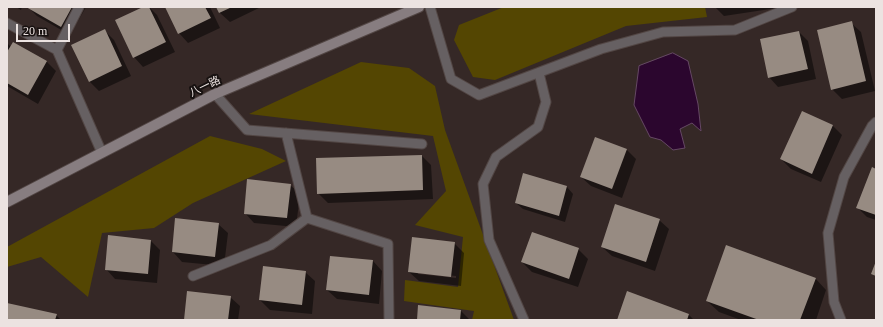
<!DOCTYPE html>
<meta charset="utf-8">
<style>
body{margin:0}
#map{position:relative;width:883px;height:327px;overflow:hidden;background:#352826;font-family:"Times New Roman",serif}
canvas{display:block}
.frame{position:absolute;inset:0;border:8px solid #ece3e1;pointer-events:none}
.scale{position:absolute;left:16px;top:24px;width:54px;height:18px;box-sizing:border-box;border:2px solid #ece3e1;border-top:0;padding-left:5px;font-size:12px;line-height:14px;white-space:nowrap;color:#ece3e1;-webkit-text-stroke:3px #181211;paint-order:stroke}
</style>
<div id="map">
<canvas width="883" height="327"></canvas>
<div class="frame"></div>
<div class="scale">20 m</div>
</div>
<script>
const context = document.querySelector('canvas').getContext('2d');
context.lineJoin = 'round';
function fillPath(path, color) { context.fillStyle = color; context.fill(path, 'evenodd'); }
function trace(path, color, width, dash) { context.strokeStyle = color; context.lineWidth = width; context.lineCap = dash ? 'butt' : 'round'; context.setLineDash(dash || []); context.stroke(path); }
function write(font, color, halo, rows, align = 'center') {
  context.font = font + ' "Times New Roman","Noto Sans SC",serif'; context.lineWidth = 4; context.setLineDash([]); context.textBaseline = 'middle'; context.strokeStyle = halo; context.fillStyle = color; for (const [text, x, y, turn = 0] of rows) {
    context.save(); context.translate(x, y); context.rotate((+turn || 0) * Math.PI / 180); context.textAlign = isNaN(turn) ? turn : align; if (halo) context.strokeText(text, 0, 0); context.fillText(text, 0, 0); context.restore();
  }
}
const green = new Path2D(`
 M504,7H705L707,17L626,26L495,80L473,77L454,40L459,25Z
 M361,62L409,68L435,86L445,130L514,320H472L474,311L404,301L405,280L458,287L463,237L415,225L446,191L433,136L249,114Z
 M210,136L262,149L286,161L193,203L154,228L102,233L88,297L41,257L7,267V247Z`);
const water = new Path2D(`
 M673,53L688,61L698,104L701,131L692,123L680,129L685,148L673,150L661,140L650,137L634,105L639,66Z`);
const shadow = new Path2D(`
 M16,7H22L21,10Z
 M28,7H86L70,35L37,16Z
 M146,7H149L157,15L175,52L143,67L134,57Z
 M166,7H210L220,28L188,43L179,33Z
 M217,7H261L230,22L220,13Z
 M715,7H777V8L724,16Z
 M851,23L861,32L875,91L842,99L832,89Z
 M104,30L114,40L131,76L99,91L90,82L73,45Z
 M799,32L808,41L816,79L778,87L769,77Z
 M7,43L11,47L13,43L47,62L56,71L38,104L7,86Z
 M802,112L833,126L842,135L821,182L791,169L781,159Z
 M596,138L627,150L636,159L622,198L591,186L581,177Z
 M422,156L431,165L433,199L328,203L318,193Z
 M876,170V220L867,217L857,207Z
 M290,185L300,194L296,227L254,223L245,213Z
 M567,187L573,194L565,222L523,209L516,203Z
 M176,219L218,224L228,233L224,266L182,262L173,252Z
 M659,220L669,229L655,271L612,256L602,247Z
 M151,241L160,250L157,283L115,279L106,269Z
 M454,243L464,253L461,286L419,281L409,272ZM418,272L456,276V278L418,274Z
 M578,249L588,259L578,287L532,272L522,262Z
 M373,261L382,271L379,304L337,299L327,290Z
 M305,272L315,281L312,314L270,310L260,300Z
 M815,278L826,290L816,320H741L719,312L707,301Z
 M628,293L689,315L694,320H618Z
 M230,297L240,306L238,320H185Z
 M7,304L56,315L61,320H7Z
 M419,306L461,311L470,320H418Z`);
const building = new Path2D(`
 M26,7H72L61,27Z
 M143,7H149L166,42L133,58L115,20Z
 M165,7H205L211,18L178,34Z
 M216,7H232L219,13Z
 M852,21L866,81L831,90L817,30Z
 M105,29L122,66L89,82L71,45Z
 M799,31L808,69L768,78L760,39Z
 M13,42L47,61L28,95L7,83V52Z
 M802,111L833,125L812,174L780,159Z
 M595,137L627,149L612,189L580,177Z
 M422,155L423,190L317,194L316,158Z
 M872,167L876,169V215L856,208Z
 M523,173L567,186L559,216L515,203Z
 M247,179L291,184L287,218L244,214Z
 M615,204L660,219L646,262L601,247Z
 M175,218L219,223L215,257L172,252Z
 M532,232L579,248L569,279L521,262Z
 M108,235L151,240L148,274L105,270Z
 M412,237L455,242L451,277L408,272Z
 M726,245L816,278L800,320H759L706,301Z
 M330,256L373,260L369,295L326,290Z
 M876,261V276L871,274Z
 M263,266L306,271L302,305L259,300Z
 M187,291L231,296L228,320H184Z
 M627,291L689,314L687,320H617Z
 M7,303L57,314L55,320H7Z
 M418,305L461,310L460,320H417Z`);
const service = new Path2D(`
 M430,7L451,79L479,95L601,49L663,32L735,30L792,7
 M7,23L57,50L102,153
 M57,50L79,7
 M215,94L247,130L422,144
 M286,133L307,218L388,244L389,320
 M193,276L271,245L307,218
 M524,320L489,240L483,184L496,157L538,127L546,102L539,73
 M841,320L834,302L828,233L844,177L872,126L876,122`);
const secondary = new Path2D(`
 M7,202L215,94L419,7`);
const streetNames = [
 ["八一路",205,87,-26]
];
fillPath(green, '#544602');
fillPath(water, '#2b062e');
trace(water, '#654864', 1);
fillPath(shadow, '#0007');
fillPath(building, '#978b82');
trace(service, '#524644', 11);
trace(secondary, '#524644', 12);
trace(service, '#666062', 9);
trace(secondary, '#877d80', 10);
write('11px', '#ece3e1', '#181211', streetNames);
</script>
